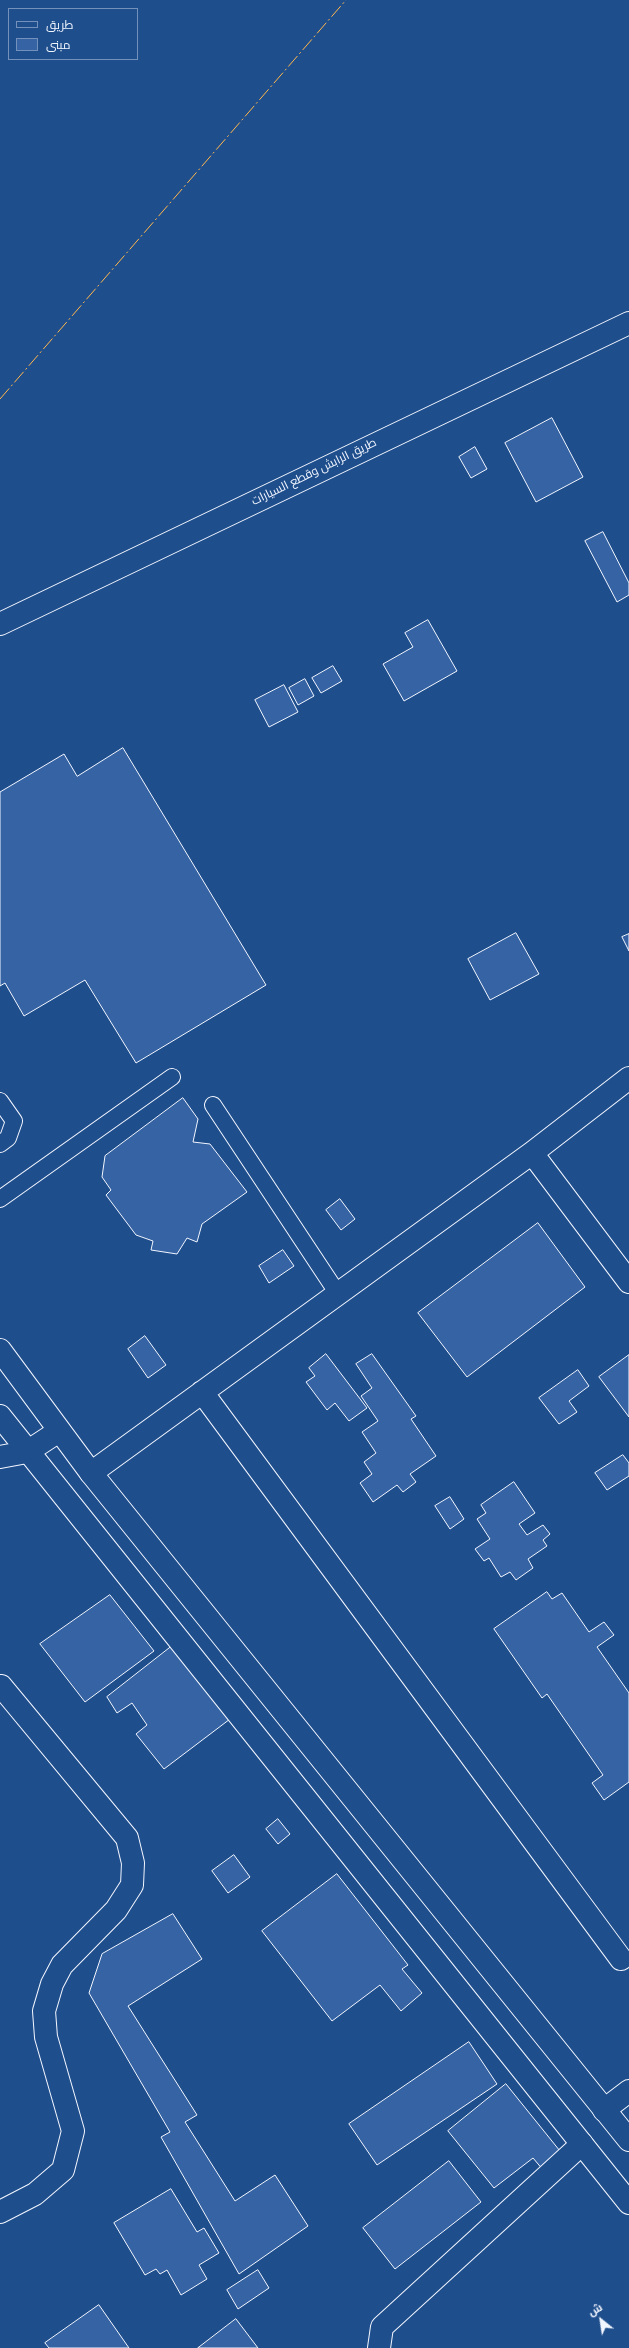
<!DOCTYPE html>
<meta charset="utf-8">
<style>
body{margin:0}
#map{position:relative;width:629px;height:2348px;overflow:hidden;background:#1f4e8c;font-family:Merriweather,Cairo,serif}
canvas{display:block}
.legend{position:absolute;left:8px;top:8px;width:130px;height:52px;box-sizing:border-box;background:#1f4e8c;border:1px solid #7391ba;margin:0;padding:5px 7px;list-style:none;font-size:12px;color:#f2f6ff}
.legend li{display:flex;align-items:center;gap:8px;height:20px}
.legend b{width:20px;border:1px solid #7391ba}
.north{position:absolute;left:581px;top:2300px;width:40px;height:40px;-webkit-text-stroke:3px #1f4e8c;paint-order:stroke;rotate:330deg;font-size:11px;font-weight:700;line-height:16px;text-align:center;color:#f2f6ff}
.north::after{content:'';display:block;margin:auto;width:14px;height:18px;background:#f2f6ff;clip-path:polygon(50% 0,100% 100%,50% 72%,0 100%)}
</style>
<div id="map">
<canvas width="629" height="2348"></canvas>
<ul class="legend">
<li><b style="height:5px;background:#1f4e8c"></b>طريق</li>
<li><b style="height:11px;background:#3563a3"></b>مبنى</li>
</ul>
<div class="north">ش</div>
</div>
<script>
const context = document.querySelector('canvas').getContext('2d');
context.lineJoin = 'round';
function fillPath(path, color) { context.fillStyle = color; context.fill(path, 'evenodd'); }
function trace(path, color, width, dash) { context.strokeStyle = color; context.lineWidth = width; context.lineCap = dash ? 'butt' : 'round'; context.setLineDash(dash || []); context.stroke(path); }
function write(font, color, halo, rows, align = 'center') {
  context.font = font + ' Merriweather,Cairo,serif'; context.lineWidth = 3; context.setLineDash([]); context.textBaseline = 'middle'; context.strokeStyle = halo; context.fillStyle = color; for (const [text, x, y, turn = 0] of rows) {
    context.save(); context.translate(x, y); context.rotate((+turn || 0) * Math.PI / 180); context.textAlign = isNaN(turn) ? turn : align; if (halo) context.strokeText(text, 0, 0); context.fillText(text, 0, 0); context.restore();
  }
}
const building = new Path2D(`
 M552,418L583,477L536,502L505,443Z
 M475,447L487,469L471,478L459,457Z
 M603,532L629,583V595L617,602L585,541Z
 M428,620L457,671L404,701L383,664L413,647L405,633Z
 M333,666L342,681L321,693L312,678Z
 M305,679L314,696L298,705L289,688Z
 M284,685L298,712L269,727L255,700Z
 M123,748L266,985L136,1063L85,980L24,1016L5,983L0,986V792L64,754L77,776Z
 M516,933L539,974L490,1000L468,959Z
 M629,934V951L622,937Z
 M183,1098L198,1119L193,1142L210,1144L247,1192L202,1224L197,1242L187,1238L177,1254L151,1250L153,1241L136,1235L106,1195L111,1190L102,1177L105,1156Z
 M340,1199L355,1219L341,1230L326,1210Z
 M538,1223L585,1287L467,1377L418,1313Z
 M283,1250L294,1266L269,1283L259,1266Z
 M145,1336L166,1365L148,1378L128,1349Z
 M326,1354L367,1408L349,1421L335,1403L327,1410L306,1382L315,1376L309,1368Z
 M372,1354L416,1416L411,1419L436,1456L410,1474L416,1482L403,1492L397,1485L373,1502L360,1483L372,1474L364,1462L376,1453L362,1432L378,1421L361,1396L372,1388L356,1364Z
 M629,1355V1417L599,1377Z
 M578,1370L589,1386L569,1401L577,1412L559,1424L539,1398Z
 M623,1455L629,1463V1476L607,1490L595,1473Z
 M514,1482L535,1513L519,1524L527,1535L543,1525L550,1534L543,1540L547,1546L528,1559L533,1568L516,1580L510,1572L501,1577L489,1558L484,1561L475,1549L490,1539L477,1519L486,1513L481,1505Z
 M450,1497L464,1519L450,1529L435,1506Z
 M547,1592L552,1599L562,1593L589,1632L604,1622L614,1635L597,1647L629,1693V1782L604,1800L592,1783L603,1775L547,1694L542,1698L494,1629Z
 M110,1595L154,1651L85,1702L40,1644Z
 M176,1643L234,1716L164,1769L136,1734L147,1725L132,1703L117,1713L107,1697Z
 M278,1819L290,1834L278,1844L266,1829Z
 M234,1855L250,1877L228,1893L212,1871Z
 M337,1874L408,1965L402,1969L422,1993L401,2011L380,1985L332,2021L262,1931Z
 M173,1914L202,1959L128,2006L197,2115L185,2122L235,2201L275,2175L308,2226L239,2274L161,2137L170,2132L89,1993L102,1954Z
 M469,2042L497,2084L377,2165L349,2124Z
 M506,2084L564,2156L544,2171L533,2158L494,2188L448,2131Z
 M449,2161L481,2202L395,2269L363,2228Z
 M171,2189L197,2232L204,2228L219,2253L199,2265L207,2279L181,2295L167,2270L160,2274L156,2269L145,2275L114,2223Z
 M258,2270L269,2288L238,2309L227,2290Z
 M99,2305L129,2348H49L45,2343Z
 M236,2319L258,2348H198Z`);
const service = new Path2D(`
 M0,1101L14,1121L8,1138L0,1144
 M213,1105L338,1294
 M0,1199L172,1077`);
const minor = new Path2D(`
 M532,1153L629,1078
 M202,1392L621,1959
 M91,1473L532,1153L629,1282
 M604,2110L629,2091
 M0,2212L35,2194L63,2170L73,2131L46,2037L44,2011L52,1984L62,1965L116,1910L132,1885L133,1863L127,1838L1,1686
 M379,2348L382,2327L582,2144`);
const tertiary = new Path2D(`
 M0,1457L27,1452L59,1431`);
const secondary = new Path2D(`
 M0,624L629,323
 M0,1350L91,1473L629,2140
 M0,1416L629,2203`);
const power = new Path2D(`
 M0,399L346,0`);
const streetNames = [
 ["طريق الرابش وقطع السيارات",314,472,-26]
];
fillPath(building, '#3563a3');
trace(building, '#f2f6ff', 1);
trace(service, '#f2f6ff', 18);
trace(minor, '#f2f6ff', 24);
trace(tertiary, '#f2f6ff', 24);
trace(secondary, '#f2f6ff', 24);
trace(service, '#1f4e8c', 16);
trace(minor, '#1f4e8c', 22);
trace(tertiary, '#1f4e8c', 22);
trace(secondary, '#1f4e8c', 22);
trace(power, '#ffb74d', 1, [14, 3, 2, 3]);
write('12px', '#f2f6ff', '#1f4e8c', streetNames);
</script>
